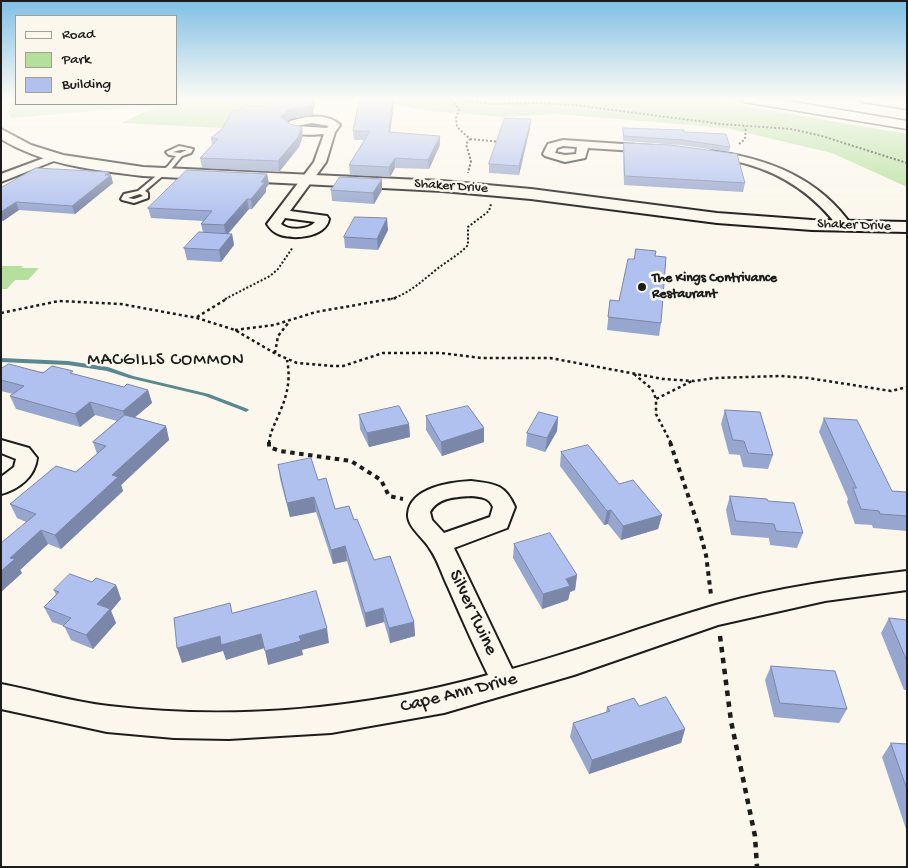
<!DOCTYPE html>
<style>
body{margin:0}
#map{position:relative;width:908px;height:868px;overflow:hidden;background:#fbf7ec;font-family:"Gochi Hand",sans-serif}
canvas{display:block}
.frame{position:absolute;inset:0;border:2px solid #1c1c1c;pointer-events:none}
.legend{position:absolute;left:15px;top:15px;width:162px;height:90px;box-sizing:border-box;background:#fbf7ec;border:1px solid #a29f99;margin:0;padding:6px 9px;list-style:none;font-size:15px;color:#1c1c1c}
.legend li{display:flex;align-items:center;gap:10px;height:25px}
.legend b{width:25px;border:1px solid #a29f99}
</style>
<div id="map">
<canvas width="908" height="868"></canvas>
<div class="frame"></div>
<ul class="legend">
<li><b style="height:6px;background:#fbf7ec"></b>Road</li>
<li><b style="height:14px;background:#b5df9c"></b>Park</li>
<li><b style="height:14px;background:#b0c1f0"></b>Building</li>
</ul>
</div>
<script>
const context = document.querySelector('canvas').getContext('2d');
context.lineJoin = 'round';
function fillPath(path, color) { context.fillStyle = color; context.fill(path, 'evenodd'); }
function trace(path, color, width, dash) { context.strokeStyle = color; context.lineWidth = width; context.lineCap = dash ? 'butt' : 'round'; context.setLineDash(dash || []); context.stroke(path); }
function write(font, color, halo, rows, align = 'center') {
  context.font = font + ' "Gochi Hand",sans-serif'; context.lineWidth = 5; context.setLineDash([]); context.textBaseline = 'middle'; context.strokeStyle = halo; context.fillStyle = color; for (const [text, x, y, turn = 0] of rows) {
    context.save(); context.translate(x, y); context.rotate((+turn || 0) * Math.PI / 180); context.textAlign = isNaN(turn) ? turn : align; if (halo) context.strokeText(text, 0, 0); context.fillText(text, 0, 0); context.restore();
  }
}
const green = new Path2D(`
 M10,98H16V104H176V98H699L907,134V187L832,153L726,128L556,114L504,117L429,111L370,100L247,105L232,112L222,128L121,123L157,106L11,118L8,111Z
 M1,266H23L21,268H39L28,280H15L7,289H1Z`);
const stream = new Path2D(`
 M1,358L68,361L108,367L133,376L209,394L248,409L249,410L246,412L244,411L205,396L129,378L107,371L68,365L1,362Z`);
const pathFar3 = new Path2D(`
 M444,98L492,104L538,103L575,105L721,124L791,129L822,136L907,163
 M451,100L459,109L456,118L457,127L470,139L466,144L471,161L468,173
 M470,139L501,142
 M739,144L745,139L746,126
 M225,299L270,276L278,269L293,247
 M391,299C410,293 422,281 437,269C447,261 459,255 468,245V227L489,211L491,204`);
const pathFar2 = new Path2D(`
 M1,313L59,301L121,304L197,318L235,330L276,354L297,363L332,366H343L383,353H441L481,358H550L663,379L694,381L715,378L780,376L808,378L891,391L907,387
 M197,317L228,298
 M235,330L274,325L316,312L396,298
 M275,353L278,336L289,322
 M634,374L652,389L656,399
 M269,443C270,432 275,424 279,414C287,396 291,380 287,360
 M671,443L656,414V399L692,381`);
const pathFar1 = new Path2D(`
 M269,442V447L280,451L351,461L381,480L389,496L403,499
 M670,442L698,525L706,555L711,595`);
const path = new Path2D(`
 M720,636L731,721L755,836L757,867`);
const service = new Path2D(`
 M179,146L193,149L191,153L182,156L172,168L145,191L148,193V198L134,203L122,200L121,199L124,194L138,191L168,166L176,156L169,155L166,152ZM180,150H187L180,153L173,152ZM140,194L143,196L134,199L128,198Z`);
const minor = new Path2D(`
 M306,117C317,116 331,116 340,125L335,132L326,162L290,211L327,216L329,219C326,238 290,241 276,233C272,231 269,227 267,224L314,162L324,134C310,135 293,137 284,126L290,121ZM312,123L329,126L327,128L296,126ZM285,218L315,222C308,230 289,231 281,224Z
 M563,140L652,146L658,149L652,152L588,148L585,158L565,162L545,156L543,154L548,144ZM563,146L577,147L576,154L565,155L555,153L557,148Z
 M713,151C769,159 819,178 852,226L845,230L840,229C816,197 786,175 747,164C734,160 722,160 709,156L707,154L709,152Z
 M55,154L59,155L61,157L59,159L1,182V174Z
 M1,440L29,448L37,458C35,477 18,490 1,494V477L14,467L16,459L1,453Z
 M471,481C495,484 505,484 515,507L507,528L454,548L512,669C581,650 647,625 716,605C778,587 843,579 907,571V590L825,601L718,625L574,675L444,713L331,733L229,739L174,738L107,732L1,709V684C37,691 73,702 109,706C235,721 365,709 488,675C474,646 461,617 448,587C442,575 438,560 430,549C424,538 407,527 408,514C410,487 452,482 471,481ZM471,496C481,497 489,497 493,507L490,517L444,533L432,520L430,512C438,497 457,497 471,496Z`);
const tertiary = new Path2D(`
 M1,129L31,145L63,155L143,167L442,181L531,189L717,213L812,220L907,222V232L812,230L717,223L531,199L442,191L143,176C93,170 44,165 1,139Z`);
const motorway = new Path2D(`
 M738,98H769L907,121V129L744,102Z
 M857,98H889L907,101V109L863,102Z`);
const wall = new Path2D(`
 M271,98H314L315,106L312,115L290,119L287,122L303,136L299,147L279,172L202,168L200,158L212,145L211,138L222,129L240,110L267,105Z
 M383,103H394L390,132L440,145L429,169L395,168L390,177L350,175L349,165L365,140H354L353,131Z
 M531,119L530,128L519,175L489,173V164Z
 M623,128L684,132L730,147L729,152L681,145L623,141Z
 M624,143L745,183L743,192L624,185L623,152Z
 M267,174L269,184L266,188V192L252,209H249L228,234H232L234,245L221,262L187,260L184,248L203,232L201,224L203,221L151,218L148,208Z
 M110,175L113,183L75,214L19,210L3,221H1V188Z
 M382,179V190L374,204L332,201L331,190Z
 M388,230L378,250L345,248L344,237Z
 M655,256L661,323L659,336L607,330L610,300L619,301L634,259Z
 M1,369L74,374L124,387L148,390L152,403L135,417L166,426L169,440L121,485L123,491L61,549L48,544L20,570L22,573L1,592L26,522L17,518L10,504L76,472L97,454L93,442L117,421L95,415L80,427L16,409L10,396L13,394L1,391Z
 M725,410L773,455L768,469L743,467L740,455L729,454L721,424Z
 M359,415L409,424L410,437L369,447L360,429Z
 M426,416L484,442L442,456L426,430Z
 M558,417L557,431L545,452L526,446L527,433Z
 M824,418L892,491L907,494V531L873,528L872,525L855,524L847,502L848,499L819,432Z
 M561,452L619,484L662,515L658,529L621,540L608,524L604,525L560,466Z
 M278,465L318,480L335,509L354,520L374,560L414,622L415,636L390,643L384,622L366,627L347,561L333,564L316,512L290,517L280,479Z
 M730,496L768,501L803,533L797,548L770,545L769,538L731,535L726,510Z
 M514,544L577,575L575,590L570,592L568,600L542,609L513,558Z
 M92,582L116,585L121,599L111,611L116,623L93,649L71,640L64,626L52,622L44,607L56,595L54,590Z
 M889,618L907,620V690H904L881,633Z
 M771,666L847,709L839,723L774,717L765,680Z
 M639,706L685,729L681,743L589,774L570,737L573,723L606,712L607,707Z
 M891,743L907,744V832L882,757Z`);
const shadedWall = new Path2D(`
 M314,98L315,106L312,115L290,119L282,126L281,117L288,110Z
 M393,98L394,103L389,141V132Z
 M531,119L530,128L519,175V166Z
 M302,127L303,136L299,147L279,172L278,161Z
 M440,136V145L429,169L428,160Z
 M395,158V168L390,177L389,167Z
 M109,172L110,176L111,175L113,183L75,214L72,206Z
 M267,174L269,184L266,188V192L252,209L251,199L261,182Z
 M382,179V190L374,204L373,193Z
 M247,199L249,209L226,236L224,225Z
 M16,202L19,210L3,221L1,216V212Z
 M387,218L388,230L378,250L377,239Z
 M232,234L234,245L221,262L219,250Z
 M148,390L152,403L127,424L123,411Z
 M90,402L95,415L80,427L75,414Z
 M558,417L557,431L545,452L547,438Z
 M409,424L410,437L369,447L367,433Z
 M166,426L169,440L121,485L123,491L61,549L55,535L112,475Z
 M484,428V442L442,456L441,442Z
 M314,497L316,512L290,517L287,503Z
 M611,510L608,524L604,525L607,511Z
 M662,515L658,529L621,540L623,526Z
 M41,530L48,544L20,570L22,573L1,592V571L10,558Z
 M345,546L347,561L333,564L331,550Z
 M577,575L575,590L570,592L568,600L542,609L543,594L566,579Z
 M116,585L121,599L111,611L116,623L93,649L86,635L97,604Z
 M383,608L384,622L366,627L365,613Z
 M414,622L415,636L390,643L389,628Z
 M327,628L329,643L302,650L303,655L268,665L265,651L299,636Z
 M261,634L265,648L226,660L223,651L182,663L177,648L220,636Z
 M685,729L681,743L589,774L592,760Z`);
const building = new Path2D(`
 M271,98H314L311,106L288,110L281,117L290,124L302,127L298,137L278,161L200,158L218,139L211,138L222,129L233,110H240L242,106L267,105Z
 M391,98H393L389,132L440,136L428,160L395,158L389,167L349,165L370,131H353L359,100H383L382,103H388Z
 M505,118L531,119L519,166L489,164Z
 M623,128L684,130V132L726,134L730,147L682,140L624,136Z
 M624,143L671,145L737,154L745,183L625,176Z
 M36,168L109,172L105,175H111L72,206L16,202L1,212V188Z
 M187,170L267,174L261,182H265L251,199H247L224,225L201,224L212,211L148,208Z
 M340,177L382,179L373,193L331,190Z
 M355,217L387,218L377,239L344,237Z
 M199,232L232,234L219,250L184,248Z
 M636,249L656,251L655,256L666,257L661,323L608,317L610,300L619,301L628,259H634Z
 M9,364L43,373L52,366L73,371L70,373L124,387L127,384L148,390L123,411L90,402L75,414L10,396L24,386L1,380V369Z
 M399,406L409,424L367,433L359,415Z
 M468,406L484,428L441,442L426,416Z
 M725,410L760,412L773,455L748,453L744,441L733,440Z
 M539,412L558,417L547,438L527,433Z
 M125,415L166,426L112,475L118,477L55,535L41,530L10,558L15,559L1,571V543L36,514L10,504L56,466L76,472L106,446L93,442Z
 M824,418L857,420L892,491L906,492L907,494V516L880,514L879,511L861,509L853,488H856Z
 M588,445L619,484L633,480L662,515L623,526L611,510L607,511L561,452Z
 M311,458L318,480L326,478L335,509L349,506L354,520L357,519L374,560L390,556L414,622L389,628L383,608L365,613L345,546L331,550L314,497L287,503L278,465Z
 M730,496L767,499L768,501L794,503L803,533L776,531L774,524L736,521Z
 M550,533L577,575L566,579L570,586L543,594L514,544Z
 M70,574L92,582L96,578L116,585L97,604L110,609L86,635L63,626L71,618L44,607L59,592L54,590Z
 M316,591L327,628L299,636L301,641L265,651L261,634L221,645L220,636L177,648L174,618L230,603L232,613Z
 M889,618L907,620V661Z
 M771,666L835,671L847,709L780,703Z
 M666,697L685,729L592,760L573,723L610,711L607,707L634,698L639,706Z
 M891,743L907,744V789Z`);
const markers = [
 [642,287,5,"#1c1c1c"]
];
const farStreetnames = [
 ["Shaker Drive",451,187,4],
 ["Shaker Drive",854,226,2]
];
const farPoinames = [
 ["The Kings Contrivance",652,279],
 ["Restaurant",652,295]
];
const neighbourhoodNames = [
 ["MACGILLS COMMON",166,361]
];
const nearStreetnames = [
 ["Silver Twine",472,613,65],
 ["Cape Ann Drive",459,694,-14]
];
fillPath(green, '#b5df9c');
fillPath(stream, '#598890');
trace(service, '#1c1c1c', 4);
trace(minor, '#1c1c1c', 4);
trace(tertiary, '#1c1c1c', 4);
trace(motorway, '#1c1c1c', 3);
trace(pathFar3, '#1c1c1c', 2, [2, 2]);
trace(pathFar2, '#1c1c1c', 2.5, [3, 3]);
trace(pathFar1, '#1c1c1c', 4, [4.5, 4.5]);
trace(path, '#1c1c1c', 4.5, [5.5, 5.5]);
fillPath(service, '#fbf7ec');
fillPath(minor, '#fbf7ec');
fillPath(tertiary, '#fbf7ec');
fillPath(motorway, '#fbf7ec');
fillPath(wall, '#97a6ce');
fillPath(shadedWall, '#7b87a8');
fillPath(building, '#b0c1f0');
trace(building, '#7b87a8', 1);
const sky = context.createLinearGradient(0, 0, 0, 220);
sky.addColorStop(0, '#7fbfe4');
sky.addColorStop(0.45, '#fdfbf6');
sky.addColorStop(1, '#fdfbf600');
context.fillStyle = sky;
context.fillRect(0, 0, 908, 220);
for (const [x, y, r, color] of markers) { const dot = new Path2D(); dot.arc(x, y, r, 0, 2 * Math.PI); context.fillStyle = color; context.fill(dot); trace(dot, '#fbf7ec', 2); }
write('14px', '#1c1c1c', '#fbf7ec', farStreetnames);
write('bold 14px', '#1c1c1c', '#fbf7ec', farPoinames, 'left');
context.letterSpacing = '1px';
write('18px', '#1c1c1c', '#fbf7ec', neighbourhoodNames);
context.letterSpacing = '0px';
write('19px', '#1c1c1c', '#fbf7ec', nearStreetnames);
</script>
